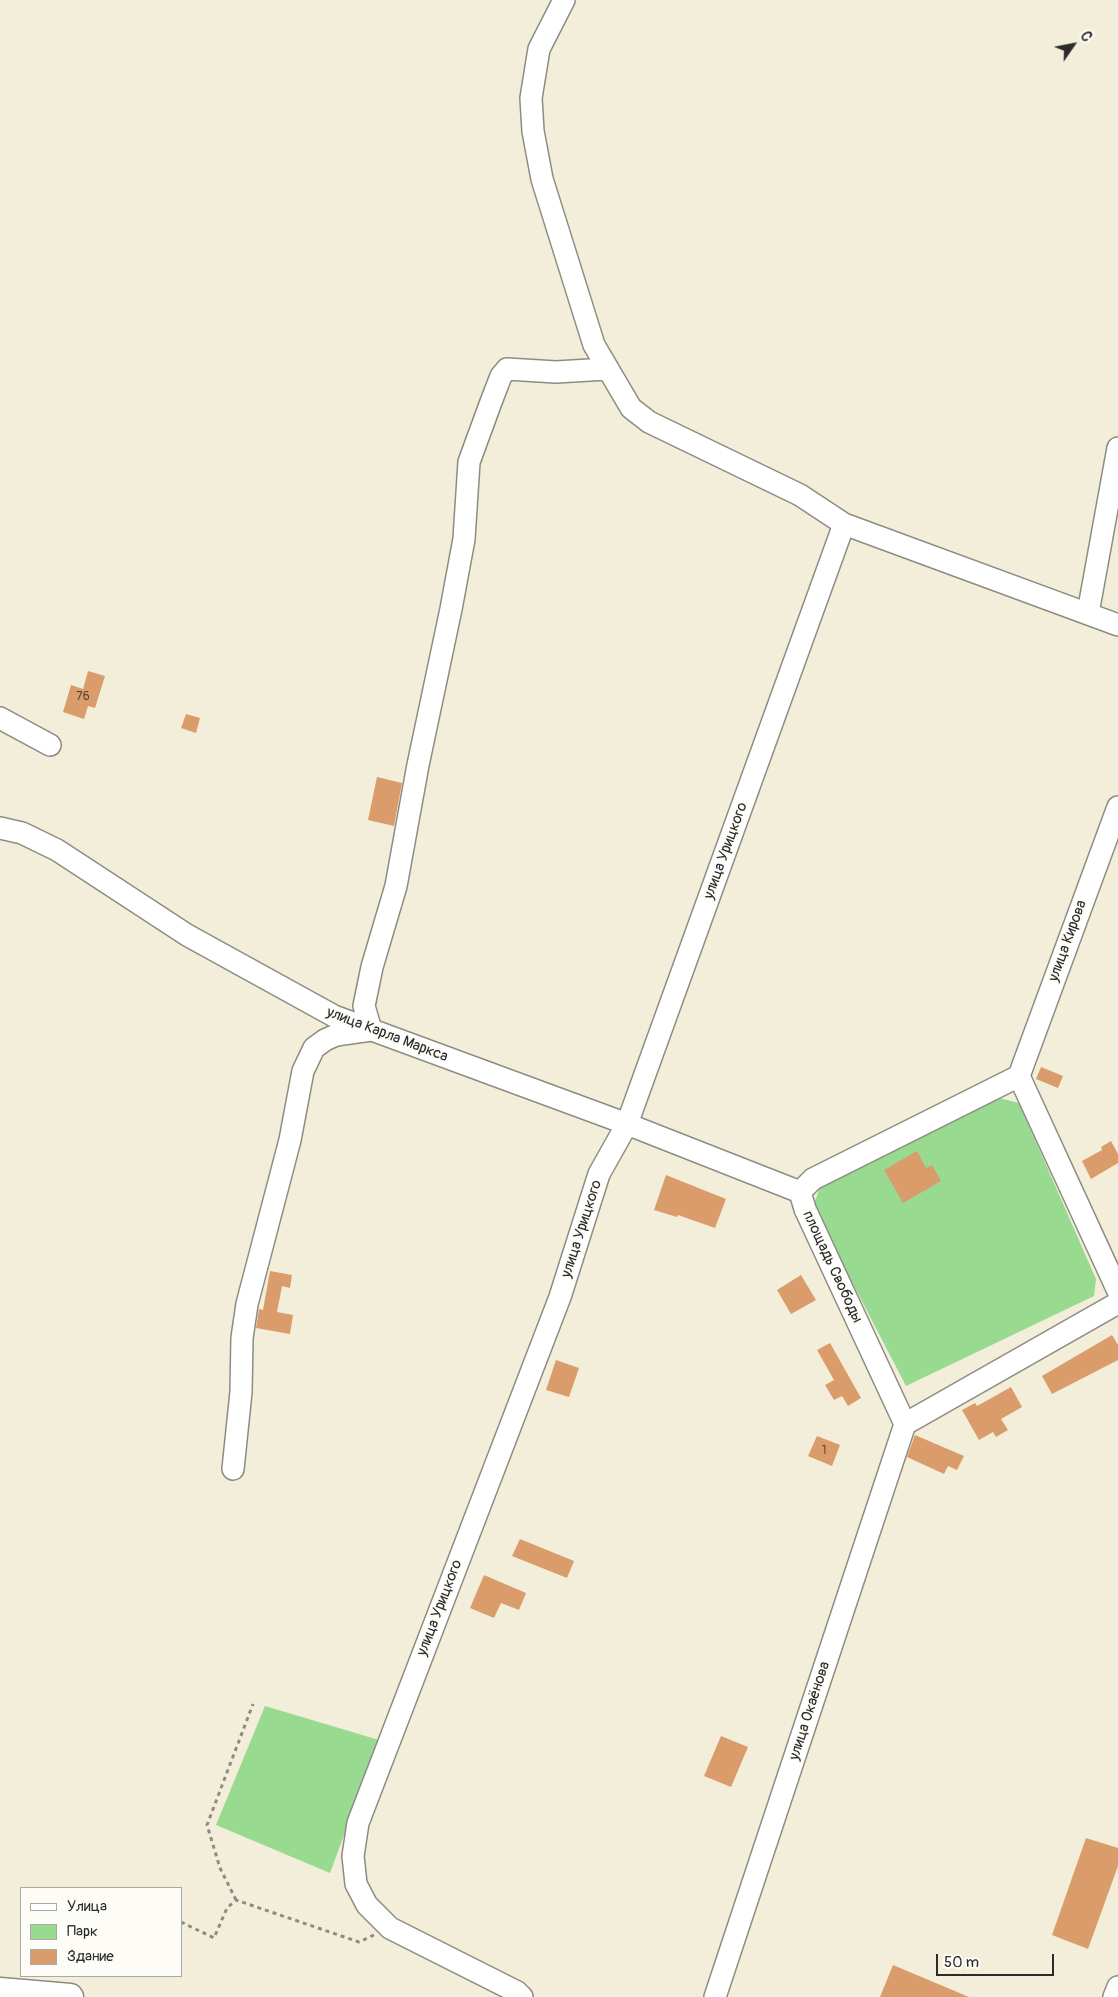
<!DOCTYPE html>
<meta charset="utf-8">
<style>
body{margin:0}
#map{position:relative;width:1118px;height:1997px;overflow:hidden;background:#f2eed9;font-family:Pangolin,sans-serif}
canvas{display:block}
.legend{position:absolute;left:20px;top:1887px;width:162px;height:90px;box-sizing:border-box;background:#fdfcf7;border:1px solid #a9a8a5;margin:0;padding:6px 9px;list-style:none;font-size:15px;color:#2b2b2b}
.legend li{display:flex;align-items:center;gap:10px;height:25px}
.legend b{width:25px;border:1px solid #a9a8a5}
.north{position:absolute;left:1048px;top:20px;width:50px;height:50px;-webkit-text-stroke:4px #fdfcf7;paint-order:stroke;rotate:57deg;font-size:14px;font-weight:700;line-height:20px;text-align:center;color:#2b2b2b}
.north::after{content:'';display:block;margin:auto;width:18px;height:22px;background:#2b2b2b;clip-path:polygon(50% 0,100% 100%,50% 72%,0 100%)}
.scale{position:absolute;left:936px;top:1954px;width:118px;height:22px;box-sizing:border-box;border:2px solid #2b2b2b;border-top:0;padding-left:6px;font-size:15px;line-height:18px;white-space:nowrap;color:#2b2b2b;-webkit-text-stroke:4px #fdfcf7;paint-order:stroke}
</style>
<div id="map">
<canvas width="1118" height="1997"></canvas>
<ul class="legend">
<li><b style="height:6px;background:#fff"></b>Улица</li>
<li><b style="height:14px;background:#99da91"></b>Парк</li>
<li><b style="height:14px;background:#db9c6b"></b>Здание</li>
</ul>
<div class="north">С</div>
<div class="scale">50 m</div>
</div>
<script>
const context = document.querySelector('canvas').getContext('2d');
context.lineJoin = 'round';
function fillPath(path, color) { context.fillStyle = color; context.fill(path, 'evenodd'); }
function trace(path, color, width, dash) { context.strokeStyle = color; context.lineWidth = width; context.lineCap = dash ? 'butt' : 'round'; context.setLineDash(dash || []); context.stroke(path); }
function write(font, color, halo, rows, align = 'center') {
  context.font = font + ' Pangolin,sans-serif'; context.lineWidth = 4; context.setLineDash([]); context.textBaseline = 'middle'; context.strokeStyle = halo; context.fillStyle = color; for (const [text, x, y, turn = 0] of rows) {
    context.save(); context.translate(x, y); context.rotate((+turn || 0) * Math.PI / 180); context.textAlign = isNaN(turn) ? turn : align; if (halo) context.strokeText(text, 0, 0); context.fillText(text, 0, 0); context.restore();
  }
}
const green = new Path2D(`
 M995,1097L1019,1103L1096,1279L1094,1296L906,1386L813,1207L821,1184Z
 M265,1706L379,1740L330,1873L216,1825Z`);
const building = new Path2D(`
 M88,671L105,676L95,708L88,706L84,719L63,712L71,685L83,689Z
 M186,714L200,718L196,733L181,728Z
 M377,777L402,783L394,826L368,820Z
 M1041,1067L1063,1076L1058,1088L1036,1079Z
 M1111,1141L1118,1154V1163L1091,1179L1082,1161L1102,1150L1101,1147Z
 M917,1151L926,1168L932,1165L941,1181L903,1203L884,1170Z
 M666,1175L726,1199L715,1228L678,1215L677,1217L654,1210Z
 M270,1271L292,1275L290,1288L282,1286L277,1312L293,1315L290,1334L256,1328L259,1309L263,1310Z
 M801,1275L816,1300L791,1314L777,1290Z
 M1112,1335L1118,1345V1360L1052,1394L1042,1376Z
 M830,1343L861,1398L848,1406L842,1396L834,1400L825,1385L834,1380L817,1350Z
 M556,1360L579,1368L569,1397L546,1390Z
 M1011,1387L1022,1407L1001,1419L1008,1430L996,1437L993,1432L979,1440L962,1410L975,1403L977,1406Z
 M915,1435L964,1456L957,1470L948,1466L944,1474L907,1457Z
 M817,1436L840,1445L832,1466L808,1456Z
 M520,1539L574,1561L567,1578L512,1556Z
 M484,1575L526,1593L519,1610L501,1603L494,1618L470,1608Z
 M721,1736L748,1747L731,1787L704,1776Z
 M1086,1838L1118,1848V1866L1088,1949L1052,1935Z
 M893,1965L969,1997H880Z`);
const path = new Path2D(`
 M236,1900L220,1868L207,1825L253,1704
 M181,1922L214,1938L227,1908L236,1900L359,1942L374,1935`);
const minor = new Path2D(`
 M564,0L539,49L531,98L533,131L542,179L594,345L631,408L649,422L800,495L844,524L1118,625
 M1088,613L1118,448
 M0,718L50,745
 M0,828L22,833L57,850L187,935L334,1016L627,1124L800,1192
 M1019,1076L813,1179L800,1192L805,1209L905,1424L1118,1303
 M1019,1076L1118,807
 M1019,1076L1118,1291
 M233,1469L241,1392L242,1338L247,1304L290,1140L303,1071L314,1048L325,1040L336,1035L371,1030L364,1006L372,967L396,886L418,765L451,609L464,539L469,462L491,402L501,376L507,369L556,372L607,369
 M522,1997L517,1992L390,1928L367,1905L356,1884L353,1856L358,1823L560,1297L599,1174L627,1124L844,524
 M715,1997L905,1424
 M1114,1997L1118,1987`);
const major = new Path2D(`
 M0,1991L70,1997`);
const numberNames = [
 ["76",83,697],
 ["1",824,1451]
];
const streetNames = [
 ["улица Урицкого",726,851,-70],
 ["улица Кирова",1068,941,-70],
 ["улица Карла Маркса",387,1035,21],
 ["улица Урицкого",582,1229,-72],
 ["площадь Свободы",832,1267,65],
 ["улица Урицкого",440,1608,-69],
 ["улица Окаёнова",810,1711,-72]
];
fillPath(green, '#99da91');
fillPath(building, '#db9c6b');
trace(minor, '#8e8c82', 24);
trace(major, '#8e8c82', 29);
trace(path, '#8e8c82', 3, [4, 4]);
trace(minor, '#fff', 21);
trace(major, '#fff', 26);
write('12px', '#57473b', null, numberNames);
write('15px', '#2b2b2b', '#fdfcf7', streetNames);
</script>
